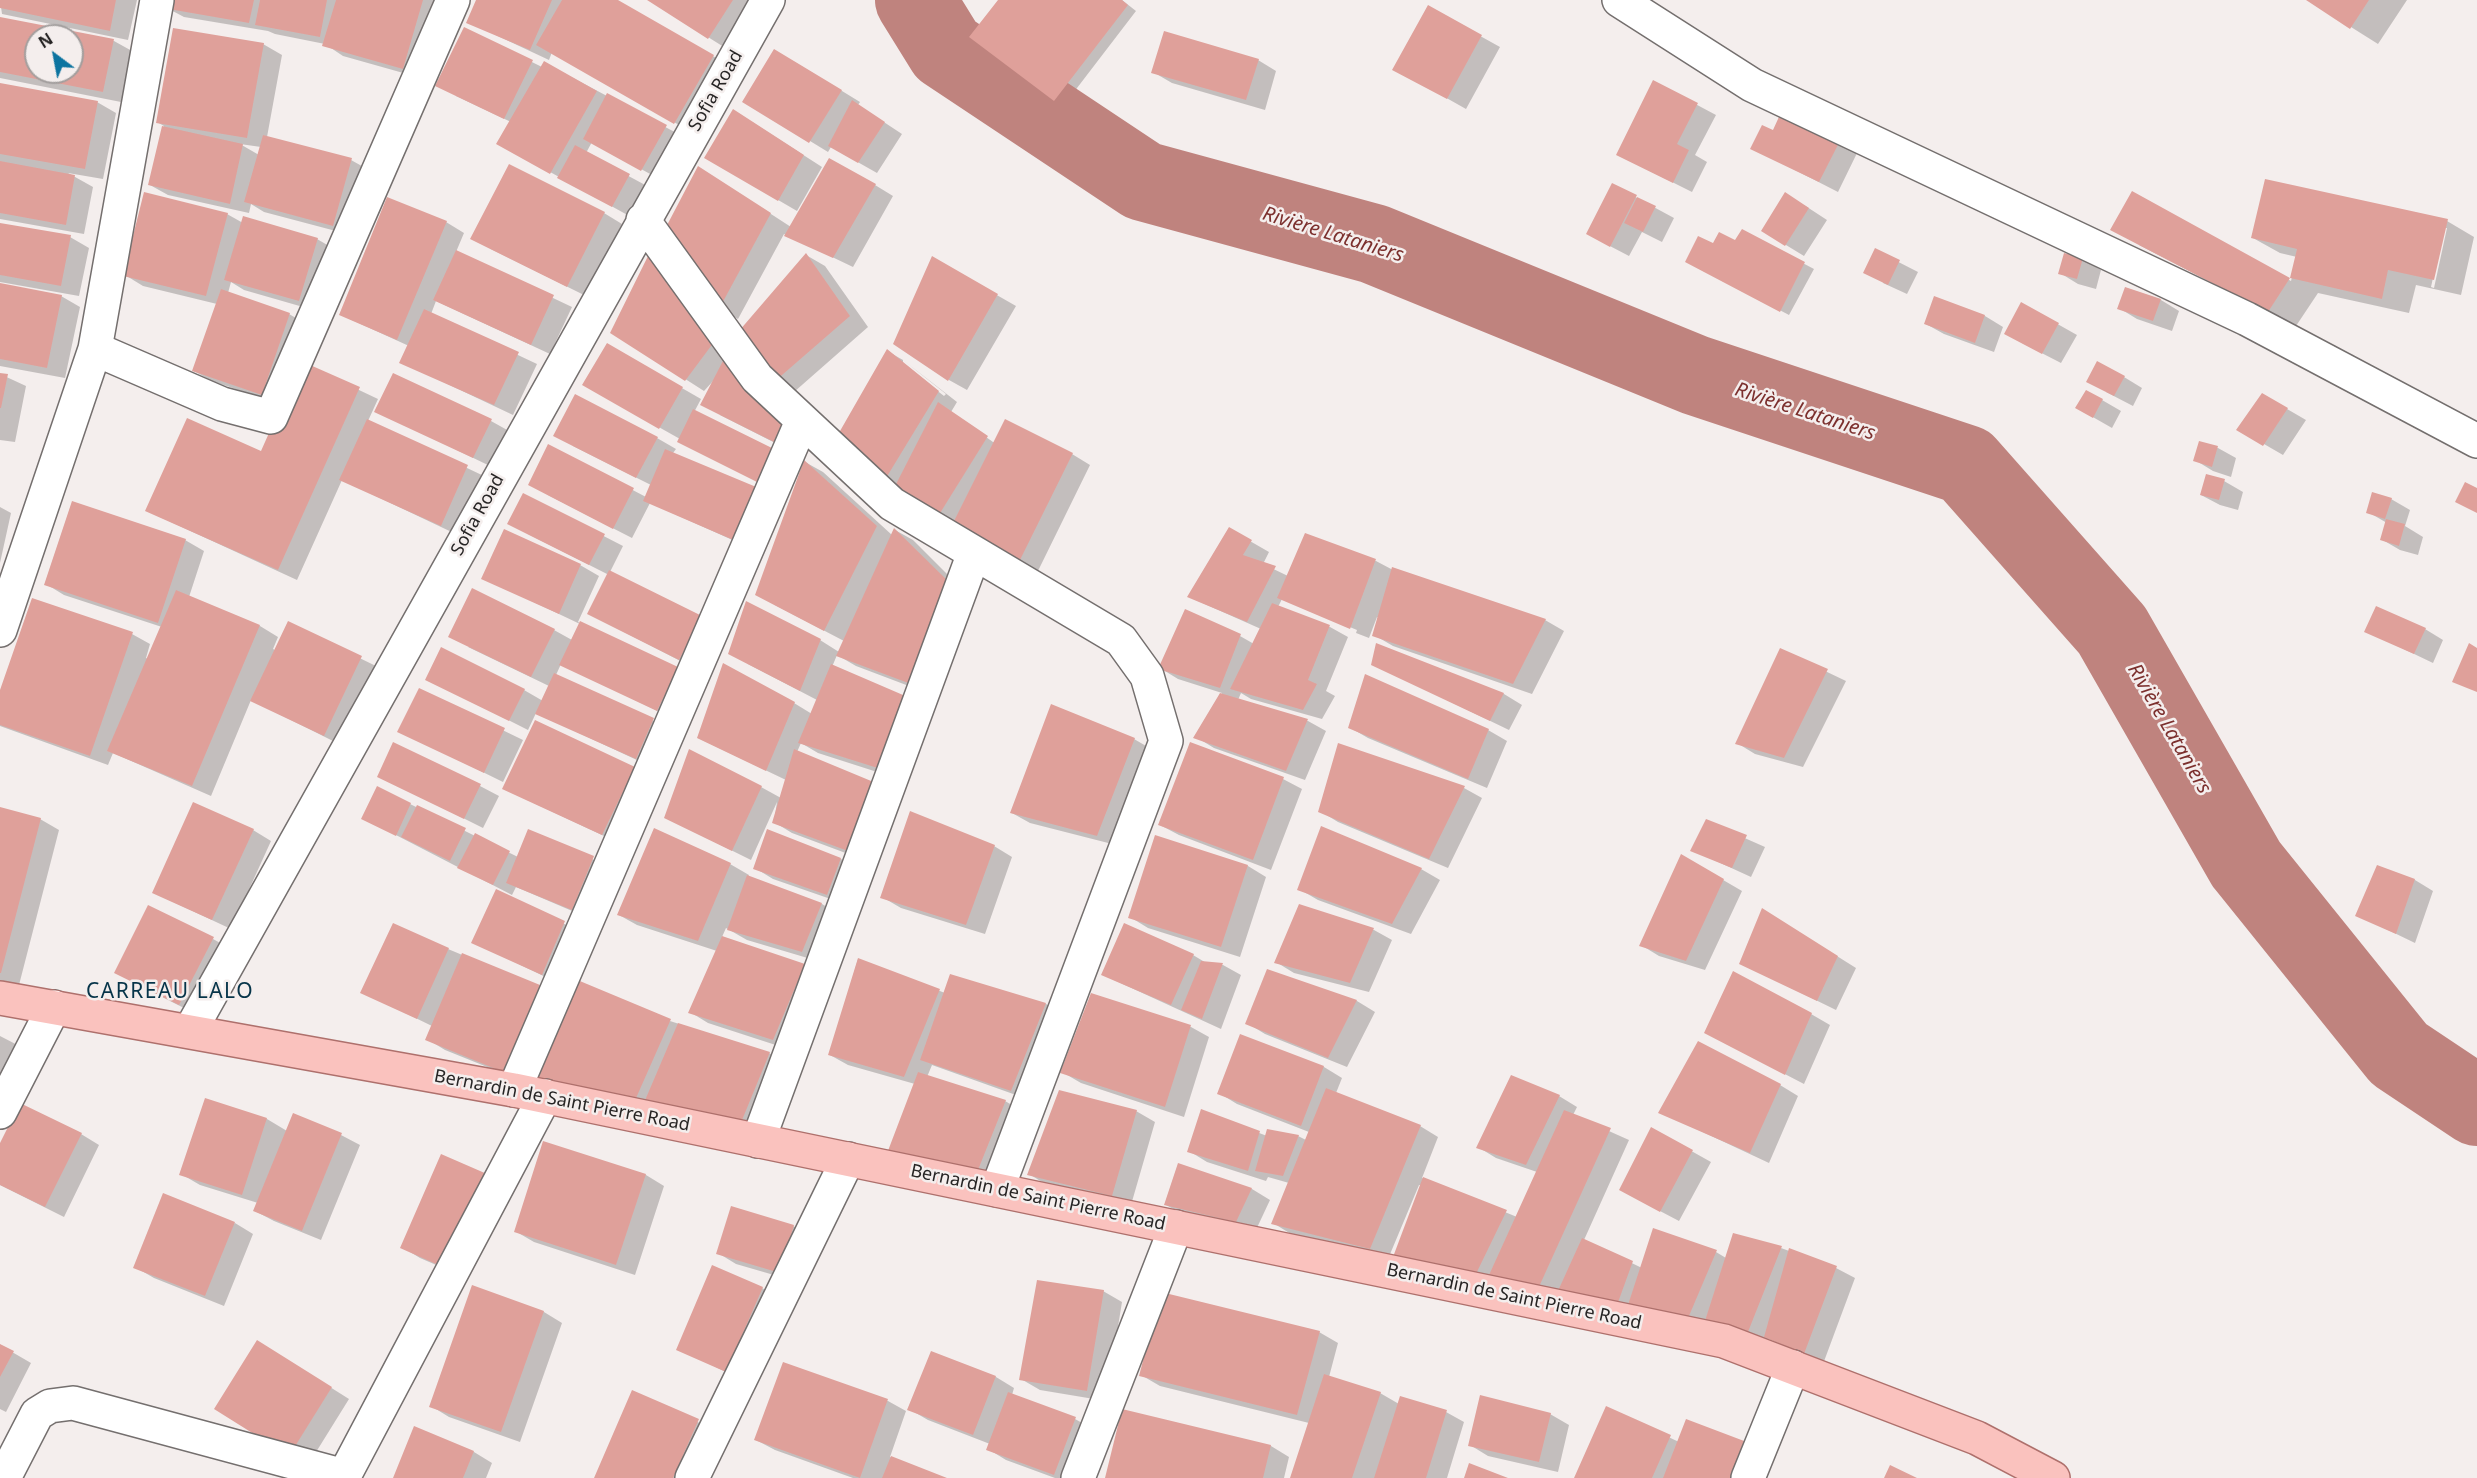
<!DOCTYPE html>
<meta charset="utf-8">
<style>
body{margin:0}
#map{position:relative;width:2477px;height:1478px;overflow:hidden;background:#f4eeed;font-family:"Noto Sans",sans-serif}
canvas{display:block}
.north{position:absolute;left:24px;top:24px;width:60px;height:60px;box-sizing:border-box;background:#f4eeed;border:2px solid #a29e9d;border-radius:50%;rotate:328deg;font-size:16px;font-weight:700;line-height:24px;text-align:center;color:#272525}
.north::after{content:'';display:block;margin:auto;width:21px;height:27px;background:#0c74a0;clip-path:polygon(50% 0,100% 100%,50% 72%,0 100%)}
</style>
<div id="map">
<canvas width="2477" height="1478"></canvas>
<div class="north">N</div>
</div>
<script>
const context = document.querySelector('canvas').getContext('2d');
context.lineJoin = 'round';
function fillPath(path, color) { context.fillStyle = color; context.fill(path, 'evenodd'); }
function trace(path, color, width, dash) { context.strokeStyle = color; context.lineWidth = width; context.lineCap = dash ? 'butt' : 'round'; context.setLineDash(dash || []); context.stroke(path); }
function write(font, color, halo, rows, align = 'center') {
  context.font = font + ' "Noto Sans",sans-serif'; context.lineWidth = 5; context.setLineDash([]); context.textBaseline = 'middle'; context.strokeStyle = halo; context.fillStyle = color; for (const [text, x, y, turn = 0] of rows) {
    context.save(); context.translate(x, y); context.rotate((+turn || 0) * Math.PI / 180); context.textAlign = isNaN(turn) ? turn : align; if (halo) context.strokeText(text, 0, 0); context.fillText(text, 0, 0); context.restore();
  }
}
const shadow = new Path2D(`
 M0,0H137L128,40L2,14Z
 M166,0H444L421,78L343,56L325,44L275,34L268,31L184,17L165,7Z
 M477,0H615L732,67L693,133L552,52L549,60L468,22Z
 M649,0H751L727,49Z
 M1000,0H1122L1136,11L1064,105L1055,100Z
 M2308,0H2407L2378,44Z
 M1428,7L1500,47L1466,109L1411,78Z
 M0,19L114,41L132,51L121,102L0,78ZM36,36H72V72H36Z
 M465,29L542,67L545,63L684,137L661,180L592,142L586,153L647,186L631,217L498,143L511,122L456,96Z
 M263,44L282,55L267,137L351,160L369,170L351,235L264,212L251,204L249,213L168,195L150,185L164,126L157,122ZM240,144L261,147L259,155Z
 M1258,60L1276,71L1265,110L1172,83L1153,72Z
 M793,61L860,102L858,105L902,134L877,173L831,147L828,152L810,141Z
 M1654,82L1716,115L1695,155L1707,162L1692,192L1618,155Z
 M0,85L97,102L116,113L103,179L68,173L93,187L84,234L0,219Z
 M1784,110L1859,149L1838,192L1752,148L1773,131Z
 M752,122L822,167L797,211L706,158Z
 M717,179L791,227L875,185L893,196L853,267L784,234L738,319L720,308Z
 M1613,185L1674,218L1662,242L1642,232L1629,256L1606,244Z
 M2133,193L2291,281L2297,257L2280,253L2253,238L2447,221L2474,237L2461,295L2416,285L2409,313L2318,293L2296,326L2139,245ZM2444,228H2447L2434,288L2431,287Z
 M1804,205L1827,220L1804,256L1763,231Z
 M604,213L622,224L586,296L491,249Z
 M227,214L243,223L317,239L336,250L317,311L244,290L231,282L228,293L289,314L308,325L280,404L212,381L194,371L217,304L143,286L125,275Z
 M446,222L464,233L456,252L572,307L550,354L436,301L431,314L537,364L513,415L401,362L409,346L341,315Z
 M0,225L70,237L89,248L79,296L0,282Z
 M1742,231L1814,269L1789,315L1696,266L1714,245L1736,242Z
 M1875,250L1918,272L1907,294L1883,283Z
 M806,255L825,266L868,327L794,392L775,381Z
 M649,258L667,269L795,453L720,415L714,380L704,391L612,332Z
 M932,258L1016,306L967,390L949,380Z
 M2083,259L2101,270L2096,289L2078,284L2060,273Z
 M0,285L61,296L80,307L65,378L0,366Z
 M2126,288L2161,300L2179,311L2172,331L2137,319L2119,308Z
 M1935,298L1985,316L2003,327L1994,352L1944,334L1926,324Z
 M2022,304L2077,335L2061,363L2024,344Z
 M607,345L701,399L680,439L584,385Z
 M887,351L903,360V364L944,396L946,394L903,360L957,402L951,412L993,442L1072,454L1090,465L1036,575L884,482Z
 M302,363L378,399L368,421L486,477L460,536L342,480L297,580L147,511L262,453Z
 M0,374L26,386L15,442L0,440Z
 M2124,377L2142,388L2133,406L2106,392Z
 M2263,395L2306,420L2283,455L2238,429Z
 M2102,400L2121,411L2112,428L2077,408Z
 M376,411L491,421L509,431L492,467Z
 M657,438L676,449L673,453L757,551L650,503L632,538L548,495L549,446L646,497L651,485L573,446Z
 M2200,443L2218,448L2236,458L2231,477L2213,471L2195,460Z
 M805,462L823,472L892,535L895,530L913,540L968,595L930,694L856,666L837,655L832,667L902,780L818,753L801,743L797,752L867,861L792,833L774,822L777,802L751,860L666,818L761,787L781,798L786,780L698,738L794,703L812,714L817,700L748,664L820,640L839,652L844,641L775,605Z
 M2224,481L2243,492L2238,510L2220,505L2201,495Z
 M524,495L623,546L610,572L701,617L698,670L589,614L609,575L528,534Z
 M2391,499L2410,510L2405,526L2423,537L2418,555L2400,550L2381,539L2387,523L2368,512Z
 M0,507L11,513L0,563Z
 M1229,529L1269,552L1263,564L1288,576L1306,535L1376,561L1393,570L1545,620L1564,631L1532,694L1393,646L1374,635L1379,618L1377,617L1369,638L1356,633L1357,630L1282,599L1278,607L1330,627L1348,637L1326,691L1335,696L1322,719L1251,699L1241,693L1238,700L1308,721L1326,731L1305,780L1214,748L1196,737L1222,693L1178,679L1160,668L1240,636L1254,644L1261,629L1189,597Z
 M185,540L204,551L189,597L260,626L278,637L273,649L275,650L288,623L380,668L343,746L251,700L211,796L113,753L108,765L0,726V695L132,634L150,644L146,658L148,659L162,627L64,595L46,584Z
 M580,565L599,576L578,622L696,679L676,720L561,664L556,675L672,730L654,768L536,713L528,730L427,679L524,690L543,701L549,686L468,647L554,630L572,640L580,624L483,578Z
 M2425,629L2443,640L2433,663L2366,631Z
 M1377,645L1504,694L1522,705L1509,730L1372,664Z
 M1781,650L1846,681L1803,767L1755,754L1737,743Z
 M420,690L523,740L503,782L399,731Z
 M1349,727L1488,730L1507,741L1487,788L1368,738Z
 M1134,739L1153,750L1116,845L1030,823L1012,813Z
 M634,768L652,779L621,844L504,789Z
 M379,776L480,786L499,796L483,828Z
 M1283,779L1302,789L1271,870L1179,835L1160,825Z
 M1464,788L1482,798L1448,868L1338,822L1320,811Z
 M410,804L518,857L529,831L612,868L591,919L516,887L512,895L363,818Z
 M0,809L40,819L59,830L19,985L0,981Z
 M1706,821L1765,847L1751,877L1692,850Z
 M1322,828L1421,869L1440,880L1411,934L1318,900L1299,889Z
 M253,830L271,841L231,929L154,893Z
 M768,831L841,859L859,870L845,904L773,879L755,868Z
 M1156,837L1248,866L1266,877L1240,957L1148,928L1130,917Z
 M994,846L1012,857L985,934L901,908L882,897Z
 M1682,856L1742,891L1705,970L1659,956L1641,945Z
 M730,864L749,875L748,877L822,904L840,915L821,962L747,940L726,928L722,937L804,966L823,976L791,1050L708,1023L690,1012L717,951L637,925L619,915Z
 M2378,867L2415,880L2433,891L2415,943L2357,915Z
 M496,891L583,933L560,984L473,942Z
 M1300,906L1374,930L1392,940L1369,992L1294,973L1276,962Z
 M1781,921L1856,968L1836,1010L1740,963Z
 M213,939L231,949L198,1015L134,983Z
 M448,949L539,987L558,997L522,1081L445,1050L427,1039L432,1026L362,992Z
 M1193,955L1208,964L1223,965L1241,975L1221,1029L1103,975Z
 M858,959L945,993L1046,1004L1064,1015L1030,1100L932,1065L927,1077L1005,1101L1024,1112L995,1185L906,1166L915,1084L848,1065L830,1055Z
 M1268,971L1357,1001L1375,1012L1347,1067L1265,1034L1247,1023Z
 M1092,995L1191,1027L1209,1037L1184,1117L1081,1083L1062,1072Z
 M1811,1014L1830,1025L1804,1084L1725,1043Z
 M670,1021L769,1053L788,1064L759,1135L552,1092Z
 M0,1036L33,1053L0,1127Z
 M1241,1036L1324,1067L1342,1078L1336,1093L1420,1126L1438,1137L1422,1178L1517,1217L1537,1172L1496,1158L1478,1147L1559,1096L1577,1107L1573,1115L1629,1140L1584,1240L1642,1268L1716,1252L1726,1258L1781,1248L1836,1268L1855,1278L1823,1364L1768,1338L1765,1347L1414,1267L1421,1185H1419L1388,1259L1291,1234L1273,1223L1289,1183L1268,1177L1266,1181L1207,1162L1189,1151L1202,1111L1267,1136H1298L1306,1140L1309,1132L1237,1104L1219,1093Z
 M1780,1085L1798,1096L1769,1163L1660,1112Z
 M206,1099L267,1119L287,1131L341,1135L360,1145L321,1240L274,1221L255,1211L258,1203L200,1185L181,1174Z
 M1136,1111L1155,1122L1131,1205L1047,1185L1029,1174Z
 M1652,1129L1711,1162L1679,1221L1639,1200Z
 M81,1134L99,1145L64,1217L0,1185V1147Z
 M544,1143L646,1175L664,1186L635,1275L534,1242L515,1231Z
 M1179,1165L1252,1189L1270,1200L1255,1232L1184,1215L1166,1205Z
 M235,1223L253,1234L224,1306L154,1278L135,1267Z
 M793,1226L812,1237L798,1282L736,1264L718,1253Z
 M402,1247L464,1277L420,1258Z
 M473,1287L544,1312L562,1323L520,1442L449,1417L431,1406Z
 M762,1288L781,1299L745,1381L678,1349Z
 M1103,1291L1122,1302L1106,1401L1040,1390L1021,1379Z
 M1319,1332L1338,1343L1329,1377L1380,1393L1399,1404L1446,1412L1464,1422L1447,1478H1291L1309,1423L1160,1386L1141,1375Z
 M0,1345L31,1363L6,1412L0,1409Z
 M276,1353L349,1399L308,1465L289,1455Z
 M932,1353L996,1377L1014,1388L1012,1395L1075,1419L1093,1429L1075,1478H1055L1006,1460L988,1449L990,1444L928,1420L909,1409Z
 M783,1364L888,1401L906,1411L890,1457L943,1478H853L775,1450L756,1440Z
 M633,1392L717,1431L696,1478H595Z
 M1607,1408L1679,1442L1761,1478H1575Z
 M1123,1411L1271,1446L1289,1457L1284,1478H1107Z
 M1550,1414L1569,1425L1558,1472L1488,1456L1470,1445Z
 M415,1428L474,1452L492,1463L486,1478H395Z`);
const river = new Path2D(`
 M915,0L946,50L1143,181L1374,244L1695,375L1966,465L2112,630L2246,864L2399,1054L2477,1106`);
const building = new Path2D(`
 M0,0H116L110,31L0,8Z
 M165,0H254L249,23L163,8Z
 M260,0H327L320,37L255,25Z
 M336,0H423L403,69L322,46Z
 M476,0H552L530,50L466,23Z
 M562,0H618L714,55L674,124L536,45Z
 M647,0H733L708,39Z
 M998,0H1122L1128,5L1054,101L969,37Z
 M2306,0H2369L2350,29Z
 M1428,5L1482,35L1447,99L1392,70Z
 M0,17L114,39L103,92L0,72ZM36,36H72V72H36Z
 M464,27L533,60L504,119L435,86Z
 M173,28L264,43L247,138L156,123Z
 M1164,31L1259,59L1246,100L1151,73Z
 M774,49L842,90L809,143L742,102Z
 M544,61L597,91L550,174L496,144Z
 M1653,80L1698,103L1677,144L1689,150L1673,183L1616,155Z
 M0,83L98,101L85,169L0,154Z
 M607,93L667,125L641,171L583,139Z
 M852,100L885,122L858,163L828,146Z
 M1783,108L1842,137L1819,182L1750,149L1762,125L1773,130Z
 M733,109L804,155L778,201L704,158Z
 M162,126L243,144L230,204L148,185Z
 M263,135L352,158L333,226L244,202Z
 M575,145L630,174L612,207L557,178Z
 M829,158L876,184L833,258L784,236Z
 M0,161L75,175L66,225L0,213Z
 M509,164L605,212L567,287L470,239Z
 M698,166L771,213L719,309L665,229Z
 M2265,179L2448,219L2434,280L2388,270L2382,299L2290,278L2297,249L2251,238Z
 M1612,183L1637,195L1610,247L1586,234Z
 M2132,191L2290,278L2268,312L2110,230Z
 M144,192L228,213L206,296L123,276Z
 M1785,192L1809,208L1785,246L1761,231Z
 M387,197L447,221L397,340L339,315Z
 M1637,197L1656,206L1643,232L1624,223Z
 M243,216L318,238L299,301L224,280Z
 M0,223L71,235L61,286L0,275Z
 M1742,229L1805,262L1780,312L1685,262L1698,236L1713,243L1719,232L1735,240Z
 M1875,248L1900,260L1888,285L1863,273Z
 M456,250L554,295L531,345L433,300Z
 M806,253L850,316L774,382L739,331Z
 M2064,253L2083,258L2077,279L2058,274Z
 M648,256L714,342L685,381L610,333Z
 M932,256L998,294L948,381L893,344Z
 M0,283L62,295L47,368L0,359Z
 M2125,287L2161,299L2153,321L2117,309Z
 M221,289L290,313L262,395L192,371Z
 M1934,296L1985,315L1975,343L1924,324Z
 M2021,302L2059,323L2042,354L2004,334Z
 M424,309L519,352L494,405L399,363Z
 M607,343L683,387L659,429L582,385Z
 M887,349L939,391L883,483L836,438Z
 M725,357L788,418L776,443L700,405Z
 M301,361L360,387L278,570L145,511L187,418L261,451Z
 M2097,361L2125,376L2114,396L2086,382Z
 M0,373L8,374L1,408H0Z
 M393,373L492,419L473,458L374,412Z
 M2086,390L2103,399L2093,418L2075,408Z
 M2262,393L2288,408L2263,446L2236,430Z
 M575,394L658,437L636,478L553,436Z
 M938,402L988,436L937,518L893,490Z
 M693,409L776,450L759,483L677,442Z
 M367,419L468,465L441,526L339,480Z
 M1005,419L1073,453L1017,566L951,527Z
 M2199,441L2218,446L2212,467L2193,461Z
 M548,444L634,488L613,529L528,485Z
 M665,449L761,489L738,542L643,501Z
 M804,460L877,526L824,631L755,595Z
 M2206,474L2225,479L2219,500L2200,495Z
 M2465,482L2477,488V513L2455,502Z
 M2372,492L2392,498L2385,519L2366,513Z
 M523,493L605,534L589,565L507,524Z
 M72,501L186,539L158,623L44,585Z
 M2386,519L2405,524L2399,546L2380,540Z
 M1229,527L1252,540L1243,555L1276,566L1247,622L1187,597Z
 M894,528L950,583L911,684L836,656Z
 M504,529L581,564L559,614L481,579Z
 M1305,533L1376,559L1350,629L1277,598Z
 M1392,567L1546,619L1513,684L1372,636Z
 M609,570L702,616L679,660L587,614Z
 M472,588L555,629L531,677L448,637Z
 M176,590L260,625L192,786L107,751Z
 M32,598L133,632L90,756L0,725V690Z
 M746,601L821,639L800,691L728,654Z
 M1272,603L1330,625L1308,680L1317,684L1303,710L1230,689Z
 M2376,606L2426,628L2414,654L2364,632Z
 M1185,609L1241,634L1220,688L1158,669Z
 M288,621L362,656L324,736L250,701Z
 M580,621L678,667L657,711L559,665Z
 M1376,643L1504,693L1490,721L1371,665Z
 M2469,643L2477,648V692L2452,682Z
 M441,647L525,689L509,721L425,680Z
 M1780,648L1828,669L1784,758L1735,744Z
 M723,663L795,702L766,771L697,738Z
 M831,664L910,698L884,770L798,743Z
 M554,673L654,718L636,759L535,714Z
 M1365,674L1489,729L1468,779L1348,728Z
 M419,688L505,728L484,773L397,732Z
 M1220,693L1308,719L1286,771L1193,738Z
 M1051,704L1135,738L1097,836L1010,813Z
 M535,720L635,767L602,835L502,789Z
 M393,742L481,784L464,819L377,777Z
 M1190,742L1284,777L1253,860L1158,825Z
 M1338,743L1465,786L1429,859L1318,812Z
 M689,749L762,786L732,851L664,818Z
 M794,749L876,783L848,851L772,823Z
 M377,786L411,803L396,836L361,819Z
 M193,802L254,829L212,920L152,893Z
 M417,805L466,828L450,861L401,837Z
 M0,807L41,818L1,973H0Z
 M910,811L995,845L966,925L880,898Z
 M1706,819L1747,835L1732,868L1690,851Z
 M1321,826L1422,868L1392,924L1297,890Z
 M654,828L731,863L698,941L617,915Z
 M528,829L594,856L572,910L506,883Z
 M767,829L841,858L827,895L753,869Z
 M475,833L510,851L493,885L457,868Z
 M1155,835L1248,865L1221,947L1128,918Z
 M1681,854L1724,879L1686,961L1639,946Z
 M2377,865L2415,879L2396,934L2355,916Z
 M747,875L822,903L802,952L727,930Z
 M496,889L565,921L542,975L471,943Z
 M1299,904L1374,928L1350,983L1274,963Z
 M148,905L214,937L179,1005L114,973Z
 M1762,908L1838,956L1817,1001L1739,964Z
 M393,923L449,948L417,1019L360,993Z
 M1124,923L1194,954L1171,1005L1101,975Z
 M722,936L805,964L773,1040L688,1013Z
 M462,953L540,985L503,1072L425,1040Z
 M858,958L940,989L904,1077L828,1055Z
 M1201,961L1223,963L1202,1019L1181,1010Z
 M1267,969L1357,1000L1328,1058L1245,1024Z
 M1733,971L1812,1013L1785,1075L1704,1033Z
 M950,974L1046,1003L1011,1091L920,1060Z
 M575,979L671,1019L633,1105L531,1082Z
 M1091,993L1191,1025L1165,1107L1060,1073Z
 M678,1023L770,1052L740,1125L643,1105Z
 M1240,1034L1324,1066L1301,1126L1217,1094Z
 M1698,1041L1781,1084L1750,1153L1658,1113Z
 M918,1072L1006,1100L976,1175L886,1156Z
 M1511,1075L1560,1095L1526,1165L1476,1148Z
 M1326,1088L1421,1125L1370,1249L1271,1224Z
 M1059,1090L1137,1110L1112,1196L1027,1175Z
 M205,1098L267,1118L242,1195L179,1175Z
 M20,1103L82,1133L45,1207L0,1185V1143Z
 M1201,1109L1260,1131L1248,1171L1187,1152Z
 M1564,1110L1611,1128L1538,1289L1489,1275Z
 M293,1113L342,1133L302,1231L253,1211Z
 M1651,1127L1693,1150L1660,1212L1619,1190Z
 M1267,1129L1299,1135L1283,1176L1255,1171Z
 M543,1141L646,1174L616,1265L514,1232Z
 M441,1154L487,1174L445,1268L400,1248Z
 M1178,1163L1252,1188L1236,1222L1164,1205Z
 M1423,1177L1507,1210L1475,1276L1393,1257Z
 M163,1193L235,1222L205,1296L133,1268Z
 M731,1206L794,1225L780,1273L716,1254Z
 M1653,1228L1717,1250L1686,1323L1627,1308Z
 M1733,1233L1782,1246L1746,1337L1704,1324Z
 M1582,1238L1633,1261L1616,1308L1557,1293Z
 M1789,1248L1837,1266L1804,1354L1764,1337Z
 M712,1265L763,1287L726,1372L676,1350Z
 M1037,1280L1104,1290L1087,1391L1019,1380Z
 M472,1285L544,1311L501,1432L429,1407Z
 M1161,1292L1320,1331L1297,1415L1139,1376Z
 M257,1340L332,1387L289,1456L214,1409Z
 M0,1344L14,1351L0,1377Z
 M931,1351L996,1376L973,1435L907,1410Z
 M783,1362L888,1399L860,1478L754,1440Z
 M1324,1374L1381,1392L1352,1478H1290Z
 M632,1390L699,1419L673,1478H594Z
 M1008,1392L1076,1417L1054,1475L986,1450Z
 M1480,1395L1551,1413L1539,1462L1468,1446Z
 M1400,1396L1447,1410L1426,1478H1374Z
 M1606,1406L1671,1435L1652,1478H1574Z
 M1122,1409L1271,1445L1263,1478H1105Z
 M1686,1419L1752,1444L1738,1478H1663Z
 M414,1426L474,1451L463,1478H393Z
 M891,1456L947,1478H882Z
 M1469,1463L1508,1478H1464Z
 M1890,1465L1917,1478H1884Z`);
const minor = new Path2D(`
 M1619,0L1752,85L2247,319L2477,441
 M643,220L757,378L892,504L1121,640L1147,676L1166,741L997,1190
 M95,349L222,404L271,417L453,0
 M0,630L95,349L157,0
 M190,1031L768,0
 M514,1090L802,421
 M0,1112L54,1007
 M758,1141L974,553
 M4,1478L37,1414L50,1406L73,1403L344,1476
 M343,1478L545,1096
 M692,1478L848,1159
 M1078,1478L1176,1227
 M1748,1478L1793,1367`);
const major = new Path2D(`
 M0,998L514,1090L1724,1341L1977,1438L2053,1478`);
const streetNames = [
 ["Sofia Road",716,91,-60],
 ["Sofia Road",478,515,-61],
 ["Bernardin de Saint Pierre Road",562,1101,11],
 ["Bernardin de Saint Pierre Road",1038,1198,12],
 ["Bernardin de Saint Pierre Road",1514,1297,12]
];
const waterNames = [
 ["Rivière Lataniers",1333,235,17],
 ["Rivière Lataniers",1805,412,18],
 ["Rivière Lataniers",2169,729,60]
];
const quarterNames = [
 ["CARREAU LALO",170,992]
];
fillPath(shadow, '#0003');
trace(river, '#bf837e', 80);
fillPath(building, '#dfa09a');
trace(minor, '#746f6e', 36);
trace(major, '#ae706c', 36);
trace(minor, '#fff', 33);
trace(major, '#fac2be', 33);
write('18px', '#272525', '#f4eeed', streetNames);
write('italic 20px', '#7c302e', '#f4eeed', waterNames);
context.letterSpacing = '1.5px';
write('21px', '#063449', '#f4eeed', quarterNames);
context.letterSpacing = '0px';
</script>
